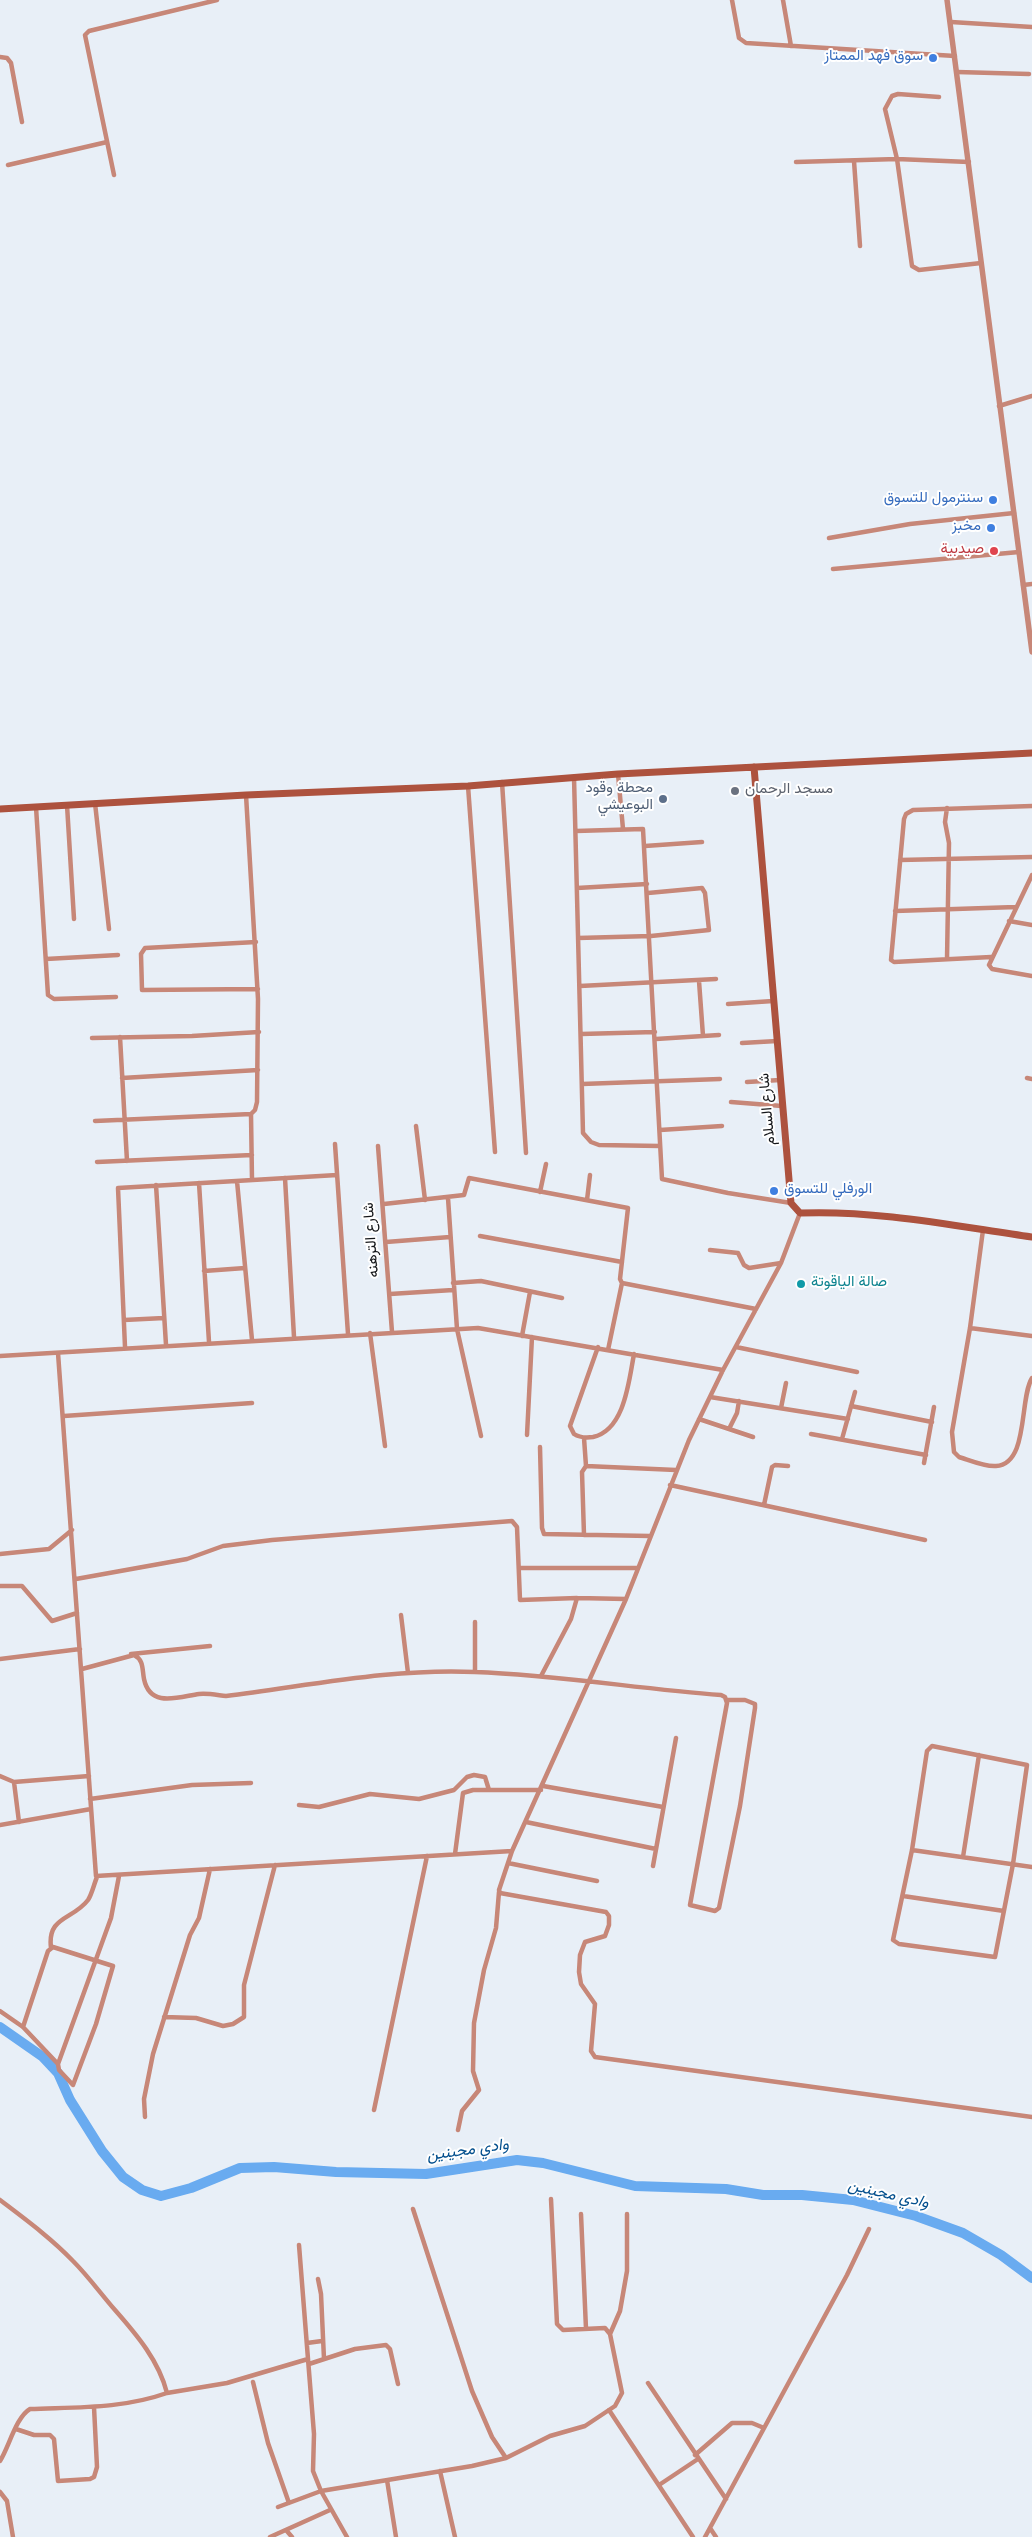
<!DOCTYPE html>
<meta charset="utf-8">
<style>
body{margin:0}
canvas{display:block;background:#e8eff7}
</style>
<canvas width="1032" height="2537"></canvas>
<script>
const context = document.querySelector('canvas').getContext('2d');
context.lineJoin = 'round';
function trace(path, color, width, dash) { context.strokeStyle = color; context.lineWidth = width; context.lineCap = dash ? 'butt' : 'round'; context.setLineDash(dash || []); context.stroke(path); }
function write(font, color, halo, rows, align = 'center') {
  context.font = font + ' Georgia,Vazirmatn,serif'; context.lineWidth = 4; context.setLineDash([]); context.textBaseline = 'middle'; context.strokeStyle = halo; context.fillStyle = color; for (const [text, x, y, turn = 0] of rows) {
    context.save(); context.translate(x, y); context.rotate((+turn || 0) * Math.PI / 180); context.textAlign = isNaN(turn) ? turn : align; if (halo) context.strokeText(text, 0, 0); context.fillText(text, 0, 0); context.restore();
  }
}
const river = new Path2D(`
 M0,2027L43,2057L58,2073L70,2100L102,2151L123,2177L142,2190L161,2196L191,2188L240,2168L274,2167L336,2172L426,2174L517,2160L543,2163L635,2186L726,2189L763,2195H802L853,2200L916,2216L963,2233L1001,2255L1032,2278`);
const minor = new Path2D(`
 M732,0L739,38L746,43L955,56
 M783,0L791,46
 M951,22L1032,27
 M0,57L7,58L11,63L22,122
 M957,72L1029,74
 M939,97L898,94L892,96L885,109L897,159L912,266L919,270L981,263
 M854,161L860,246
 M796,162L897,159L969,162
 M8,165L107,142
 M114,175L85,35L89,31L217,0
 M999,406L1032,396
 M829,538L910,524L1014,513
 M833,569L1019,552
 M1023,585L1032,584
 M618,774L623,829
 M574,777L583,1133L591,1142L599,1145L660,1146
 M502,782L526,1153
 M468,786L495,1152
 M95,803L109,929
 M67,805L74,919
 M36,807L48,995L54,999L116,997
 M576,831L643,829L662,1179L728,1193L791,1203
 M645,846L702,842
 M900,860L1032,857
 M1032,875L989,965L992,969L1032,976
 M577,888L647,884
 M895,911L1016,907
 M1009,921L1032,925
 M578,938L651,936L709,930L705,893L702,888L648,893
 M256,942L145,948L141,954L142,990L258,989
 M991,957L894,962L891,960L904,819L906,814L913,810L1032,806
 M46,959L118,955
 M947,959L949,843L945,822L947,808
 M699,981L703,1036
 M580,986L716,979
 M728,1004L773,1001
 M581,1034L655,1032
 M120,1037L127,1161
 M92,1038L192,1036L259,1032
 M656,1039L719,1035
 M742,1043L777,1041
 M122,1078L258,1070
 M1027,1078L1032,1079
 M747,1082L780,1080
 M582,1084L720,1079
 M731,1102L782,1106
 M251,1114L252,1180
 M95,1121L251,1114L255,1110L257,1102L258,999L246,795
 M416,1126L425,1200
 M660,1130L722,1126
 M335,1144L348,1334
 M378,1146L392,1332
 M97,1162L252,1155
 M285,1178L294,1337
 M237,1181L252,1340
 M199,1183L209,1342
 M156,1185L166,1345
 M540,1192L546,1164
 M448,1198L457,1329L481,1436
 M587,1200L590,1175
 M384,1204L464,1195L469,1178L628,1208L620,1279L622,1283L608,1350
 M983,1230L970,1328L952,1432L954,1452L959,1457C969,1460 985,1467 996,1466C1029,1464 1019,1399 1032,1378
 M480,1236L622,1262
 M386,1242L450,1237
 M710,1250L738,1253L744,1265L749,1268L781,1263
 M204,1271L245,1268
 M453,1283L481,1281L562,1298
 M622,1283L756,1309
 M390,1294L453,1290
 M124,1320L164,1318
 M970,1328L1032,1336
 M370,1333L385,1446
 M522,1336L530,1292
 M125,1347L118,1188L337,1175
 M598,1347L570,1426L574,1434C580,1438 586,1438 593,1437C625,1430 629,1380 634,1354
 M736,1347L857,1372
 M58,1353L96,1876L512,1851L626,1599L689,1440L723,1370L781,1263L800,1213
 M0,1356L478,1328L723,1370
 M710,1397L848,1419
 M851,1406L932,1422
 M781,1408L786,1383
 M64,1416L252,1403
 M699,1419L753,1437
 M729,1429L737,1413L739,1401
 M811,1434L926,1455
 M527,1435L532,1337
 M842,1439L855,1392
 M540,1447L542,1528L544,1534L650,1536
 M924,1463L934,1407
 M586,1466L676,1470
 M670,1485L925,1540
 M764,1505L772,1467L775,1465L788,1466
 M584,1535L582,1472L586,1466L584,1438
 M0,1554L49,1549L72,1530
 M519,1568H638
 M76,1579L187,1559L223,1546L272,1540L512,1521L517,1527L520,1600L577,1598
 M0,1586H22L52,1621L77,1613
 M401,1615L408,1673
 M131,1654L210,1646
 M0,1659L80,1649
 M82,1669L134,1655C144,1660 142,1669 144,1679C150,1708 178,1697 199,1694C207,1693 217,1695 226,1696C308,1686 392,1668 475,1672C558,1675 639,1689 721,1695L725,1697L727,1703L690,1905L715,1911L719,1908L740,1806L755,1708V1704L745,1700H726
 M475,1672V1622
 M541,1676L571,1619L577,1598L626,1599
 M932,1746L1027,1765L1013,1864L995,1957L899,1944L893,1940L912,1850L927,1751Z
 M0,1776L14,1782L89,1776
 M14,1782L19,1822
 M543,1786L663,1807
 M90,1799L192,1785L251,1783
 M299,1805L319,1807L370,1794L419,1799L454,1790L467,1777L474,1775L485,1777L489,1790
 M526,1822L656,1849
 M0,1825L91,1809
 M912,1850L1032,1867
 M512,1851L499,1890L500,1893L606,1912L609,1916V1925L605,1936L585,1942L580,1955L579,1972L581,1984L595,2004L591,2051L595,2057L1032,2117
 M455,1854L463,1793L473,1790H541
 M963,1857L979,1755
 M508,1863L597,1881
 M653,1866L676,1738
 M903,1896L1004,1911
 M51,1948C47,1916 73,1920 88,1900C92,1894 94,1884 97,1877
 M0,2011L23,2027L58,2064L111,1918L119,1876
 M164,2017L196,2018L223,2026L233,2024L244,2017V1985L275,1865
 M23,2027L48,1951L53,1947L113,1966L96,2024L73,2085L59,2070L58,2064
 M374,2110L427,1856
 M145,2117L144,2099L153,2054L190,1935L199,1918L210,1869
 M458,2130L462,2111L479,2090L473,2071L474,2023L484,1970L496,1928L499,1892
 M551,2199L557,2324L563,2330L605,2328L610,2334
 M0,2200C25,2219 51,2238 73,2261C88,2276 101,2294 115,2310C137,2335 159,2361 167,2393L227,2383L308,2359L314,2434L313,2471L321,2491L347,2537
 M413,2209L472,2391L492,2437L506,2458
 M581,2214L586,2329
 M299,2245L308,2359
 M318,2279L321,2294L324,2359
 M307,2343L322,2341
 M309,2364L355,2349L386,2345L390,2349L398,2384
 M253,2382L268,2443L289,2503
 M648,2383L726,2499
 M609,2410L693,2537
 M16,2429L34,2435H50L54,2439L58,2481L90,2479L94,2477L97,2467L94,2407
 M695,2455L732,2423H752L764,2428
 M0,2461C9,2447 16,2417 30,2409C77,2407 122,2409 167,2393
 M440,2471L455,2537
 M387,2480L396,2537
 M659,2485L698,2459
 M0,2492L7,2501L13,2537
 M278,2507L321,2491L472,2466L506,2458L550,2436L585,2426L615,2406L622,2393L610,2334L620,2311L627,2271V2214
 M710,2528L716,2537
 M286,2530L292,2537
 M270,2537L330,2510
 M705,2537L847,2275L869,2229`);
const tertiary = new Path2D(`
 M947,0L1032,652`);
const secondary = new Path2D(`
 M754,767L791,1203L800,1213C878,1210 955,1226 1032,1237
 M0,809L246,795L468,786L618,774L1032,753`);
const markers = [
 [933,58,5,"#3f7fe0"],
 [993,500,5,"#3f7fe0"],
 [991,528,5,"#3f7fe0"],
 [994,551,5,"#e0444e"],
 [735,791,5,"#6b7280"],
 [663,799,5,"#5c6f8a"],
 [774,1191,5,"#3f7fe0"],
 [801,1284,5,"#0f9aa8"]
];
const shopNames = [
 ["سوق فهد الممتاز",923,58],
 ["سنترمول للتسوق",983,500],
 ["مخبز",981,528],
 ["الورفلي للتسوق",784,1191,"left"]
];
const healthNames = [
 ["صيدبية",984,551]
];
const serviceNames = [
 ["محطة وقود",653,790],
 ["البوعيشي",653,807]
];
const worshipNames = [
 ["مسجد الرحمان",745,791]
];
const streetNames = [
 ["شارع السلام",769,1109,-95],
 ["شارع الترهنه",373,1240,-94]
];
const cultureNames = [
 ["صالة الياقوتة",811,1284]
];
const waterNames = [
 ["وادي مجينين",468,2152,-8],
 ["وادي مجينين",888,2196,13]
];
trace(river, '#69abf0', 10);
trace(minor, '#c78778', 4.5);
trace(tertiary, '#c78778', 5.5);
trace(secondary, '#ad523e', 7);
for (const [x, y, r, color] of markers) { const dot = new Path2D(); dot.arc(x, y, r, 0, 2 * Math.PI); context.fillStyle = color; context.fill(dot); trace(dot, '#fff', 2); }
write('15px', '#366cbe', '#fff', shopNames, 'right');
write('15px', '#be3a42', '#fff', healthNames, 'right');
write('15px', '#4e5e75', '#fff', serviceNames, 'right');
write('15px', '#5b616d', '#fff', worshipNames, 'left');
write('15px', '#141619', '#fff', streetNames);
write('15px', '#0d838f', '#fff', cultureNames, 'left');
write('italic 16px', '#034f8d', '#fff', waterNames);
</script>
